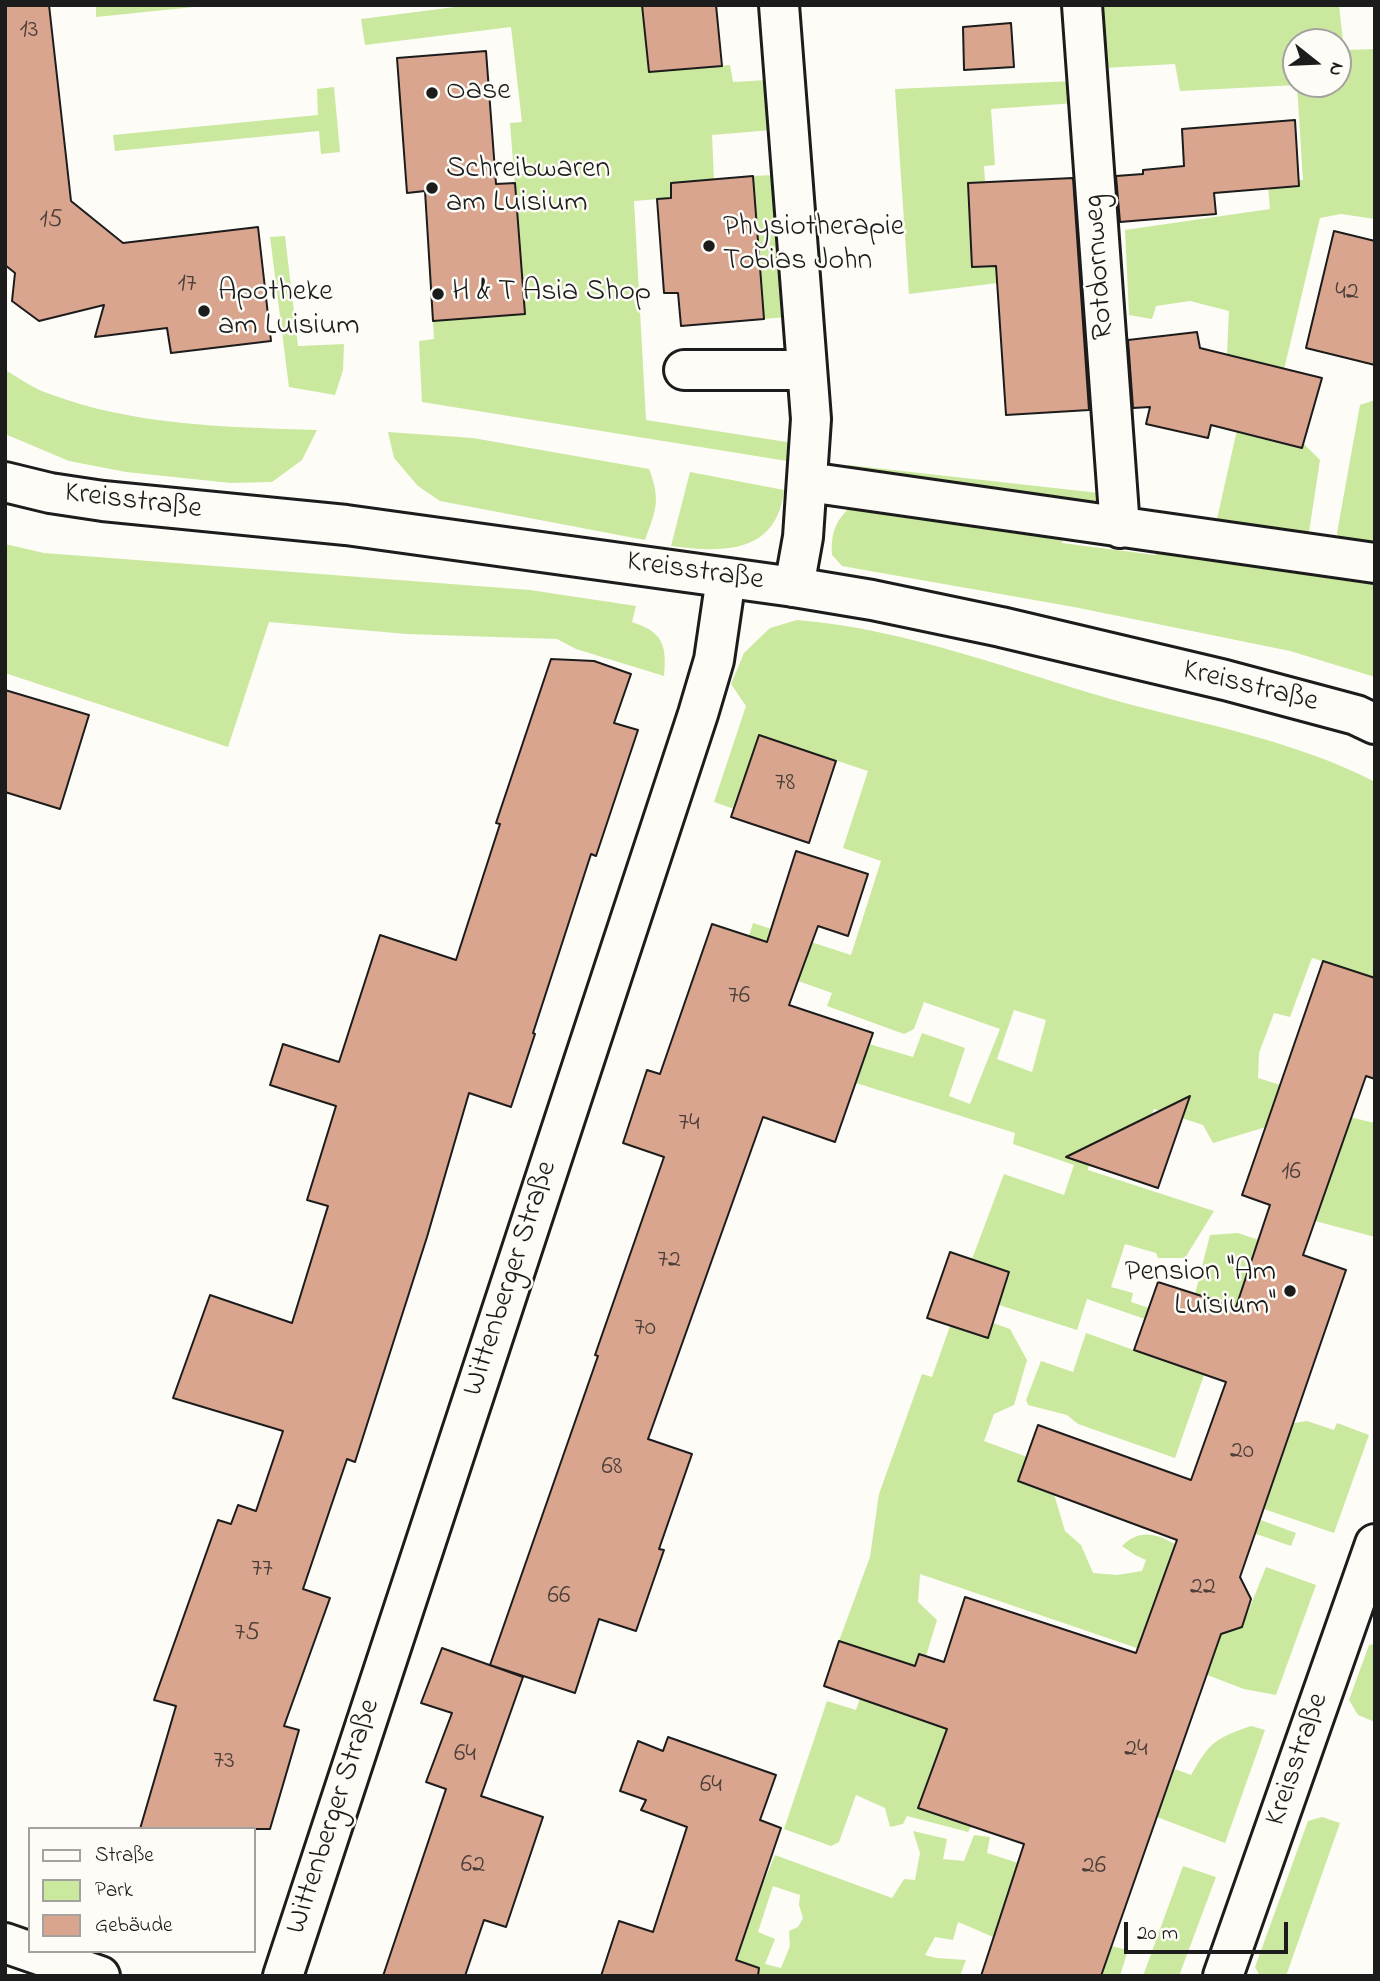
<!DOCTYPE html>
<meta charset="utf-8">
<style>
body{margin:0}
#map{position:relative;width:1380px;height:1981px;overflow:hidden;background:#fdfcf7;font-family:"Indie Flower",sans-serif}
canvas{display:block}
.frame{position:absolute;inset:0;border:7px solid #1c1c1c;pointer-events:none}
.legend{position:absolute;left:28px;top:1827px;width:228px;height:126px;box-sizing:border-box;background:#fdfcf7;border:2px solid #a3a29f;margin:0;padding:9px 12px;list-style:none;font-size:21px;color:#1c1c1c}
.legend li{display:flex;align-items:center;gap:14px;height:35px}
.legend b{width:35px;border:2px solid #a3a29f}
.north{position:absolute;left:1282px;top:28px;width:70px;height:70px;box-sizing:border-box;background:#fdfcf7;border:2px solid #a3a29f;border-radius:50%;rotate:108deg;font-size:19px;font-weight:700;line-height:28px;text-align:center;color:#1c1c1c}
.north::after{content:'';display:block;margin:auto;width:24px;height:32px;background:#1c1c1c;clip-path:polygon(50% 0,100% 100%,50% 72%,0 100%)}
.scale{position:absolute;left:1124px;top:1922px;width:164px;height:32px;box-sizing:border-box;border:4px solid #1c1c1c;border-top:0;padding-left:9px;font-size:21px;line-height:24px;white-space:nowrap;color:#1c1c1c;-webkit-text-stroke:5px #fdfcf7;paint-order:stroke}
</style>
<div id="map">
<canvas width="1380" height="1981"></canvas>
<div class="frame"></div>
<ul class="legend">
<li><b style="height:9px;background:#fdfcf7"></b>Straße</li>
<li><b style="height:19px;background:#cbe89f"></b>Park</li>
<li><b style="height:19px;background:#d9a58e"></b>Gebäude</li>
</ul>
<div class="north">N</div>
<div class="scale">20 m</div>
</div>
<script>
const context = document.querySelector('canvas').getContext('2d');
context.lineJoin = 'round';
function fillPath(path, color) { context.fillStyle = color; context.fill(path, 'evenodd'); }
function trace(path, color, width, dash) { context.strokeStyle = color; context.lineWidth = width; context.lineCap = dash ? 'butt' : 'round'; context.setLineDash(dash || []); context.stroke(path); }
function write(font, color, halo, rows, align = 'center') {
  context.font = font + ' "Indie Flower",sans-serif'; context.lineWidth = 5; context.setLineDash([]); context.textBaseline = 'middle'; context.strokeStyle = halo; context.fillStyle = color; for (const [text, x, y, turn = 0] of rows) {
    context.save(); context.translate(x, y); context.rotate((+turn || 0) * Math.PI / 180); context.textAlign = isNaN(turn) ? turn : align; if (halo) context.strokeText(text, 0, 0); context.fillText(text, 0, 0); context.restore();
  }
}
const green = new Path2D(`
 M96,5H214L96,17Z
 M471,5H643L649,72L730,65L733,82L767,80L772,130L712,135L714,180L671,183V198L634,201L646,420L793,443L787,461L422,402L419,341L434,339L433,321L525,314L510,123L522,122L511,27L365,45L361,19Z
 M1100,5H1339L1344,50L1375,49V219L1341,214L1320,218L1282,378L1302,442L1320,460L1309,532L1300,540L1215,528L1252,363L1227,355L1229,311L1190,301L1156,306L1152,319L1129,315L1125,230L1270,209L1268,184L1303,180L1297,85L1180,91L1175,64L1104,68ZM1296,42H1338V84H1296Z
 M1074,81L1076,103L991,109L995,165L984,166L985,182L968,184L972,267L1085,261L1086,272L909,294L895,89Z
 M334,87L340,152L321,154L319,131L115,151L113,135L318,115L317,89Z
 M775,175L786,317L764,319L753,176Z
 M285,236L298,346L344,344L343,370L335,395L289,387L270,237Z
 M5,370C19,378 33,388 47,393C134,426 226,427 317,430L302,460L272,482L231,483L126,472L69,461L5,434Z
 M1375,400V552L1343,547L1337,533L1360,405Z
 M388,432L473,438L649,469C661,500 656,510 645,540L440,501L418,486L394,458Z
 M848,465L1099,493L1100,503L1094,510L859,481Z
 M690,472L784,490C777,554 723,553 671,546Z
 M851,506L1062,530V543L1155,555L1163,545L1375,576V677L1290,651L1074,607L842,566L832,555C831,532 835,522 851,506Z
 M5,544L44,553L530,590L636,606L632,622C663,632 667,645 664,676L576,649L557,639L407,634L269,622L228,747L5,673Z
 M797,620C913,630 1011,671 1121,702C1206,725 1296,741 1375,782V978L1312,958L1290,1017L1274,1013L1259,1053L1258,1078L1319,1097L1336,1114L1375,1123V1237L1315,1221L1339,1153L1266,1127L1213,1143L1203,1125L1154,1109L1144,1136L1089,1165L1088,1170L1214,1211L1185,1258H1158L1156,1253L1125,1244L1111,1287L1133,1293L1131,1302L1149,1308L1145,1319L1087,1299L1077,1330L999,1305L1010,1273L972,1259L1004,1174L1064,1195L1074,1165L1013,1144L1015,1133L856,1083L869,1044L913,1057L922,1033L965,1048L949,1096L970,1104L1000,1029L924,1002L914,1029L904,1034L827,1006L832,993L798,981L807,956L749,936L753,923L851,955L881,861L843,848L868,771L759,735L734,809L714,802L746,706L731,684L744,653L770,628ZM1014,1010L1046,1020L1032,1072L997,1059Z
 M1238,1233L1259,1240L1234,1313L1195,1294L1210,1235Z
 M993,1323L1010,1329L1027,1360L1014,1405L994,1414L984,1441L1027,1457L1054,1494L1065,1531L1081,1545L1093,1573L1117,1575L1142,1571L1146,1560L1135,1555L1122,1546C1139,1529 1155,1533 1175,1544L1148,1620L1218,1645L1221,1634L1242,1627L1266,1567L1316,1585L1276,1695L1244,1689L1131,1646L920,1574L918,1602L937,1620L926,1656L919,1654L899,1712L949,1664L1004,1760L943,1739L919,1808L971,1827L968,1832L907,1816L903,1824L890,1827L885,1808L856,1795L839,1842L831,1846L784,1829L827,1701L856,1710L875,1654L839,1641L870,1557L879,1494L922,1374L932,1377L950,1326L988,1338Z
 M1086,1333L1204,1375L1175,1458L1078,1424L1067,1415L1028,1405L1026,1400L1041,1361L1073,1372Z
 M1307,1421L1334,1430L1337,1423L1369,1435L1334,1533L1264,1509L1294,1423Z
 M1125,1456L1170,1472L1173,1488L1296,1533L1291,1546L1114,1485Z
 M1375,1644V1722L1358,1715L1349,1700L1369,1645Z
 M1251,1726L1265,1730L1225,1843L1157,1817L1175,1769L1191,1775C1210,1742 1214,1739 1251,1726Z
 M1322,1817L1340,1823L1286,1976H1260L1255,1967L1308,1821Z
 M913,1831L947,1839L943,1859L964,1861L974,1835L990,1837L987,1853L1018,1863L1013,1878L1111,1946L1128,1950L1120,1976C1075,1976 1002,1940 958,1922L953,1940L935,1937L925,1955L936,1958L966,1960L960,1976H731L758,1896L775,1855L892,1898L904,1879L915,1880L920,1853ZM773,1886L800,1895L799,1905L803,1918L798,1927L789,1931L790,1946L781,1968L765,1964L775,1939L758,1932Z
 M1183,1866L1216,1877L1179,1976H1143Z`);
const building = new Path2D(`
 M5,5H49L71,201L123,243L258,227L271,341L171,353L167,328L95,337L104,305L39,321L12,301L15,273L5,265Z
 M642,5H716L722,66L649,72Z
 M1011,23L1014,67L964,70L963,27Z
 M486,51L496,184L515,183L525,314L433,321L425,191L407,193L397,58Z
 M1295,120L1299,186L1214,193L1216,214L1120,222L1116,176L1143,174V170L1184,166L1182,129Z
 M753,176L764,319L681,326L678,293H664L657,199L671,198V183Z
 M1073,178L1089,410L1006,415L996,266L972,267L968,183Z
 M1334,231L1375,241V365L1306,348Z
 M1197,332L1200,348L1322,378L1302,448L1211,425L1208,438L1146,424L1150,407L1133,408L1128,340Z
 M551,659L594,661L631,674L614,723L638,730L596,856L591,854L533,1033L535,1034L511,1107L469,1093L427,1237L355,1462L347,1459L303,1589L330,1598L284,1726L299,1730L270,1829H140L176,1706L154,1700L218,1520L231,1524L238,1505L256,1511L283,1431L173,1398L210,1295L292,1323L328,1206L307,1200L336,1106L270,1085L283,1044L339,1062L380,935L456,960L500,824L496,823Z
 M5,690L89,715L60,809L5,792Z
 M759,735L836,761L809,843L731,817Z
 M796,851L868,874L848,936L818,926L789,1005L873,1033L835,1142L763,1117L648,1439L692,1454L659,1549L664,1550L636,1631L599,1619L575,1693L490,1665L598,1356L595,1355L664,1157L623,1143L647,1070L660,1074L712,924L767,942Z
 M1323,961L1375,978V1079L1366,1076L1303,1255L1346,1270L1240,1577L1251,1599L1242,1627L1221,1634L1101,1976H981L1024,1844L918,1808L947,1729L824,1686L839,1641L915,1666L919,1654L944,1662L965,1597L1136,1653L1177,1540L1018,1481L1038,1425L1191,1480L1226,1382L1134,1350L1158,1282L1236,1307L1270,1205L1242,1195Z
 M1190,1096L1158,1188L1066,1157Z
 M950,1252L1009,1272L988,1338L927,1318Z
 M442,1648L523,1677L481,1796L543,1817L506,1927L484,1920L465,1976H383L446,1789L426,1782L452,1713L421,1703Z
 M668,1737L776,1775L760,1820L781,1828L736,1960L759,1968L758,1976H601L619,1921L653,1932L687,1827L641,1810L646,1800L620,1791L638,1741L663,1751Z`);
const minor = new Path2D(`
 M779,5L811,419L803,537L794,587
 M1082,5L1120,528
 M684,370H807
 M808,482L1375,563
 M5,1943L100,1976
 M283,1976L698,714L714,660L726,578`);
const major = new Path2D(`
 M5,482L50,493L103,501L346,525L794,587L872,600L1001,627L1225,680L1356,715L1375,724
 M1223,1976L1375,1544`);
const markers = [
 [432,93,7,"#1c1c1c"],
 [432,188,7,"#1c1c1c"],
 [709,246,7,"#1c1c1c"],
 [438,294,7,"#1c1c1c"],
 [204,311,7,"#1c1c1c"],
 [1290,1291,7,"#1c1c1c"]
];
const numberNames = [
 ["13",29,32],
 ["15",51,222],
 ["17",187,286],
 ["42",1347,294],
 ["78",785,785],
 ["76",739,998],
 ["74",689,1125],
 ["16",1291,1174],
 ["72",669,1262],
 ["70",645,1330],
 ["20",1242,1453],
 ["68",612,1469],
 ["77",262,1571],
 ["22",1203,1589],
 ["66",559,1598],
 ["75",247,1635],
 ["24",1136,1751],
 ["64",465,1756],
 ["73",224,1763],
 ["64",711,1787],
 ["62",473,1867],
 ["26",1094,1868]
];
const poiNames = [
 ["Oase",446,93],
 ["Schreibwaren",446,171],
 ["am Luisium",446,205],
 ["Physiotherapie",723,229],
 ["Tobias John",723,263],
 ["Apotheke",218,294],
 ["am Luisium",218,328],
 ["H & T Asia Shop",452,294],
 ["Pension \"Am",1276,1274,"right"],
 ["Luisium\"",1276,1308,"right"]
];
const streetNames = [
 ["Rotdornweg",1101,267,-94],
 ["Kreisstraße",133,503,7],
 ["Kreisstraße",695,573,8],
 ["Kreisstraße",1250,688,14],
 ["Wittenberger Straße",512,1279,-72],
 ["Kreisstraße",1299,1760,-71],
 ["Wittenberger Straße",335,1817,-72]
];
fillPath(green, '#cbe89f');
fillPath(building, '#d9a58e');
trace(building, '#1c1c1c', 2);
trace(minor, '#1c1c1c', 44);
trace(major, '#1c1c1c', 44);
trace(minor, '#fdfcf7', 38);
trace(major, '#fdfcf7', 38);
for (const [x, y, r, color] of markers) { const dot = new Path2D(); dot.arc(x, y, r, 0, 2 * Math.PI); context.fillStyle = color; context.fill(dot); trace(dot, '#fdfcf7', 2.5); }
write('26px', '#4b3e38', null, numberNames);
write('30px', '#1c1c1c', '#fdfcf7', poiNames, 'left');
write('30px', '#1c1c1c', '#fdfcf7', streetNames);
</script>
